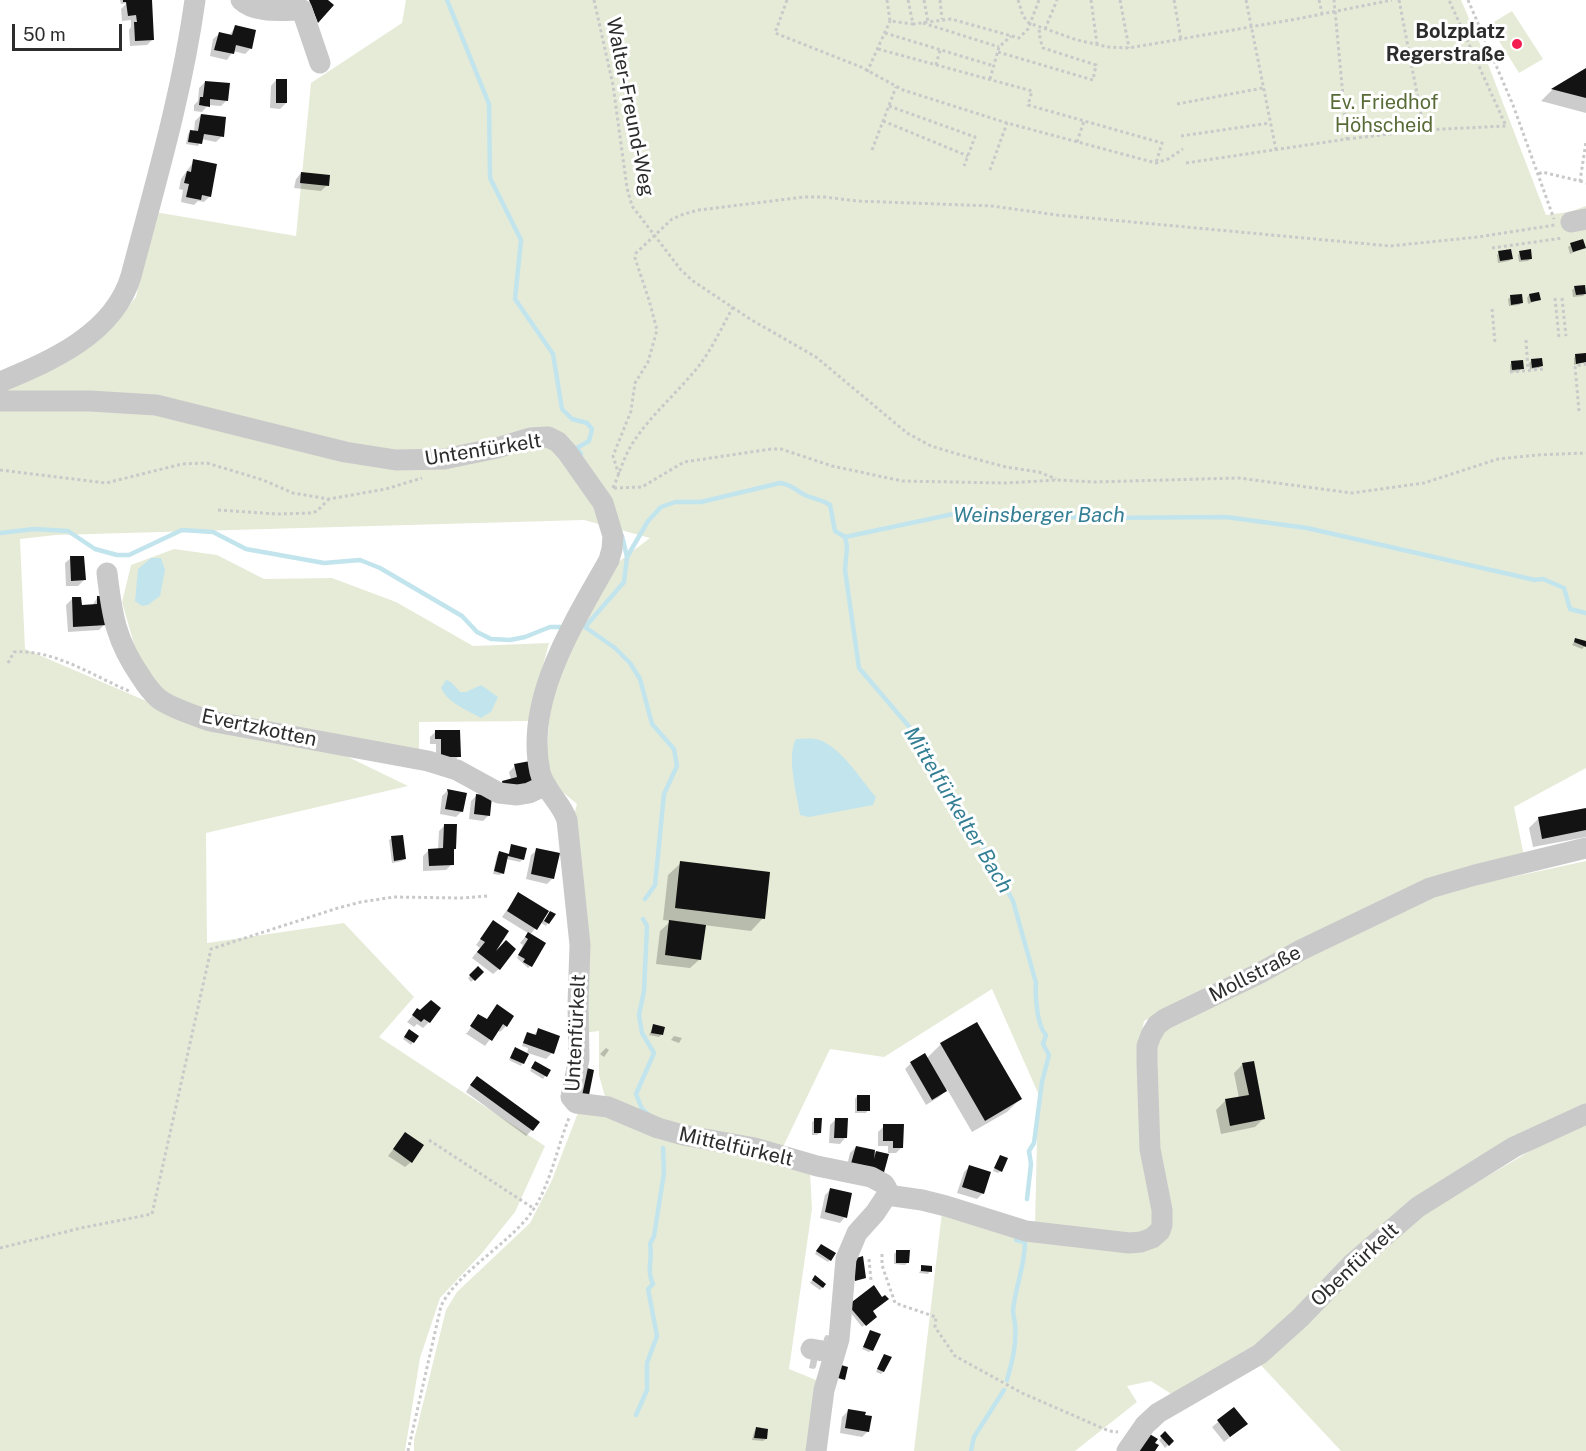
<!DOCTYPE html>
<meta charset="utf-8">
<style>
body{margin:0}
#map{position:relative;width:1586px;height:1451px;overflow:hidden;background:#fff;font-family:"Public Sans",sans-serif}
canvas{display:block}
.scale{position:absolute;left:12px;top:24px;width:110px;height:27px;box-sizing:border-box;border:3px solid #2c2c2c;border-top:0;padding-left:8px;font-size:18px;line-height:21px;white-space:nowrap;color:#2c2c2c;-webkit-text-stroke:4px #fff;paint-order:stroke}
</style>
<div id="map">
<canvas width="1586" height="1451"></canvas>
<div class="scale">50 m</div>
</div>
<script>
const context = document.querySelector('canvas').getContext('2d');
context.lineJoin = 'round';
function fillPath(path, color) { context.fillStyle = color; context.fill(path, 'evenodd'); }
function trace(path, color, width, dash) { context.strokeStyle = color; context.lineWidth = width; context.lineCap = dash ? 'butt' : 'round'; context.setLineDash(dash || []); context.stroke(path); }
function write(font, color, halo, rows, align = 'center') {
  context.font = font + ' "Public Sans",sans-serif'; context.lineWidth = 6; context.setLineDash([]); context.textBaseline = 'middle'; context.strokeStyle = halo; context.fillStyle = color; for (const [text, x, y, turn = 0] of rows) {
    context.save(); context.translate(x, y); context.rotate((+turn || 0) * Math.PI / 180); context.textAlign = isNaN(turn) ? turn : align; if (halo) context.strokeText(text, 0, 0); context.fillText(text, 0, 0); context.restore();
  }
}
const green = new Path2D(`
 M406,0H1461L1483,51L1546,215L1569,212L1586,206V768L1514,807L1524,856L1166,1009L1144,1021L1139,1046L1156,1222L1144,1238L1035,1226L1038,1093L992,989L884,1057L830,1049L781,1151L607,1104L599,1075V1031L583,1033L573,819L577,804L553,784L546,761L551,699L575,634L617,563L650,538L584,520L56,535L20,539L25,649L158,706L340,753L408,786L206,833L207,943L344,923L414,997L379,1037L545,1146L515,1212L482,1253L440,1298L420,1358L405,1451H0V372L109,330L136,297L155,212L296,236L311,83L402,23Z
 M1512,11L1543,59L1519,73L1489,25Z
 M174,549L217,555L264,579L332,578L396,602L473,646L549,643L535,695L532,721L419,722V755L185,709L162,690L136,651L122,602L131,565Z
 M1586,861V1107L1461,1172L1250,1356L1176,1397L1151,1381L1127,1386L1137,1402L1075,1451H914L942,1212L1160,1244L1172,1228L1153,1148L1152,1058L1159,1033L1434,894Z
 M579,1110L602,1111L810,1172L812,1209L789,1369L821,1382L810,1451H414V1440L446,1310L457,1292L530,1223L552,1180Z
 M1586,1120V1451H1341L1257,1361L1405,1225L1574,1125Z`);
const water = new Path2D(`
 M151,558H161L165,570L160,596L148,605L142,606L135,601L138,569Z
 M446,680L451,682L460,692H466L481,685L498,697L491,712L481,718C467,710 448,703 441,688Z
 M796,739C806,739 816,737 824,742C845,753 861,780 876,797L873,805L809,817L800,815C797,794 786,757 796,739Z`);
const shadow = new Path2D(`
 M120,0H134L153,39L147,45L130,46L129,30L131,27V20L122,21L121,9L127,3L121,4Z
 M235,27L251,48L245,54L233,51L227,60L210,56L213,39L219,34L229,36Z
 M1586,69V113L1541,101L1552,90Z
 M276,80L286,103L280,109L270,108L271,86Z
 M205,82L227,100L221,106L208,105L202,112L194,111V105L198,101L199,88Z
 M201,115L222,136L216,142L201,139L198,146L186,144L188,134L190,132H194L195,121Z
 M194,161L210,196L204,202L198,201L194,205L181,202L183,190L179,189L181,179Z
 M301,173L327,185L321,191L294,188L296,179Z
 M1571,245L1585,247L1570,254L1568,247Z
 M1499,253L1512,258L1509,261L1498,263L1497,255Z
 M1520,253L1531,258L1528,261L1519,262L1518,255Z
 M1575,288L1585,294L1583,296L1573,297L1572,290Z
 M1529,295L1539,300L1528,304L1527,298Z
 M1511,297L1521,303L1519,305L1509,306L1508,299Z
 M1576,355L1586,362L1574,365V358Z
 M1532,360L1541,366L1539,368L1530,369L1529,363Z
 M1512,362L1522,368L1519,371L1510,372V365Z
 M71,558L84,580L78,586H66L65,563Z
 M97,598L105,624L99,630L68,632L66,605L72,599L80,606H92Z
 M1576,639L1585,646L1582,649L1572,645Z
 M436,731L459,756L453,762H436V744H430V737Z
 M515,766L533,785L496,788L502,782L511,780L509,772Z
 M447,791L465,794L462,811L456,817L440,814L442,796Z
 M477,795L489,815L483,821L469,819L471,801Z
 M1586,809V837L1533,847L1529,828L1539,818Z
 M445,825L455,849L452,852V864L446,870L423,871V856L429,850H438L439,831Z
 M392,838L405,859L402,861L392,863L389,840Z
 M512,846L523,859L520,862L506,859L503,873L500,875L493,874L497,855L500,853L508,855Z
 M537,850L553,878L547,884L526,879L531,855Z
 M681,863L763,918L751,931L704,925L700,959L690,968L656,964L660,931L671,921L663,920L668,875Z
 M518,894L543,921L551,913L548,923L546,926L540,922L530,935L531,966L528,968L517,958L523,945L520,943L528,933L502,917Z
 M493,922L494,951L499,969L493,974L472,958L480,948L476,945Z
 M478,968L482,972L471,982L468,978Z
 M497,1006L506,1026L500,1032L497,1030L485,1046L465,1033H467L476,1020H486Z
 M418,1010L429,1022L423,1028L417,1024L414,1027L407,1022Z
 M654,1025L661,1035L659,1037L649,1035Z
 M538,1030L552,1053L546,1059L528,1053L521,1066L509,1060L513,1051L527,1054L528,1048L522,1046L525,1036L528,1034L533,1036Z
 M406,1034L413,1042L411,1045L403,1039Z
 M674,1036L682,1038L679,1043L671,1040Z
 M941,1044L1020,1099L1007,1112L972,1132L947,1089L939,1097L926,1105L905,1069L911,1063L927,1058Z
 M606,1048L609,1050L604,1057L600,1054Z
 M1243,1064L1264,1118L1255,1127L1221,1134L1216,1110L1225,1101L1239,1098L1234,1073Z
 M533,1065L549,1071L543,1079L530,1071Z
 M471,1084L532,1130L526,1136L466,1092Z
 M857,1096L868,1110L866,1113H855V1099Z
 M836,1119L845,1138L840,1144L829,1143L830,1125Z
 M815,1120L820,1133L817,1135H812V1122Z
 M884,1126L902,1147L896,1153H888V1146H878V1132Z
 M405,1134L411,1162L405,1167L388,1156Z
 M856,1147L887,1155L845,1173L850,1153Z
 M1000,1157L1001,1171L998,1173L993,1171Z
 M969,1167L983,1193L977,1199L957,1193L964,1172Z
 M831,1189L845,1217L840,1223L820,1218L825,1195Z
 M818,1248L830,1260L828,1262L815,1254Z
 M897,1251L908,1262L905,1265L894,1264V1254Z
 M922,1267L930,1271L928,1274L919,1273Z
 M815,1277L824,1285L820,1290L810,1283Z
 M882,1299L871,1311L873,1319L862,1327L847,1308Z
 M871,1331L872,1350L869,1352L862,1349Z
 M826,1335L832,1336L822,1349L824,1338Z
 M818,1356L816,1367L814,1369L809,1368L811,1358Z
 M882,1358L883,1372L881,1374L876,1372Z
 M1234,1409L1240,1429L1224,1442L1212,1427Z
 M848,1411L868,1431L862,1437L840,1433L842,1417Z
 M756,1429L766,1439L763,1441L752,1440L754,1432Z
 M1165,1434L1172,1441L1165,1448L1159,1440Z`);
const stream = new Path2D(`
 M447,0L489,104L490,178L521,240L515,299L553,354L562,409L572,419L587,423L592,429L589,441L577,448L581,454
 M0,533L34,529L68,531L95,549L117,555H129L182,530L213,532L246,549L324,563L360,560L380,568L462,616L477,632L491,639L510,640L525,637L550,627H565
 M622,536L627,557
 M845,537L847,546L845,570L859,668L912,730L938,784L951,798L986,851L1013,901L1036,983C1035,996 1037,1026 1046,1035L1043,1044L1049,1055L1042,1082L1034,1143L1029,1151L1031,1164L1027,1199
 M579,627H585L624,582L627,557L648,521L661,507L675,502H701L780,483C792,484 797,492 807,496C815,499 822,500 830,505L835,531L845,537L958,513L1097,518L1226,517L1307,528L1535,580L1543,579L1564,588L1570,609L1586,613
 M585,627L615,648L630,663L640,679L652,724L674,749L677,766L664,794L655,885L645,899
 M643,919L647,926L644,991L639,1015L642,1033L654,1053L636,1094L642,1109L649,1115
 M1007,1380C1012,1362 1017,1344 1015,1325C1015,1320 1013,1316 1013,1311C1015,1287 1025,1266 1025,1242L1016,1240
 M636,1415L647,1390V1363L657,1336L648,1289L653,1284C646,1270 653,1260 650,1244L654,1236L664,1173L663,1148
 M971,1451L974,1437L1004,1390`);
const building = new Path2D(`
 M123,0H152L154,40L135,41L134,22H137L136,15L128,16L126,2H123Z
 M309,0H328L334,5L318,23Z
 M235,25L256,30L252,49L236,45L234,54L214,50L219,32L232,35Z
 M1586,68V98L1551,89Z
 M276,79H287V103H276Z
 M205,81L230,83L228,101L210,99V107L199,105L200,97H203Z
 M201,114L226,117L224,137L204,134L202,144L188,142L190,130L198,131Z
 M193,159L217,164L211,197L202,195L201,200L186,197L189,184L184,183L187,171L191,172Z
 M301,172L330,175L329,186L300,183Z
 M1583,239L1586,248L1573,252L1570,243Z
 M1511,249L1513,259L1500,261L1498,251Z
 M1531,249L1532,259L1521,260L1519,251Z
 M1585,285L1586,294L1576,295L1574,286Z
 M1539,292L1541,300L1531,302L1529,294Z
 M1522,294L1523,303L1511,305L1510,295Z
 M1586,353V362L1576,364L1575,354Z
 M1542,358L1543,366L1532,368L1531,359Z
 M1523,360L1524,369L1512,370L1511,361Z
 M70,556H84L86,580L71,581Z
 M97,596H105L107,625L73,627L72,597H81L82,605L97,604Z
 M1575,638L1586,641V647L1574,642Z
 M435,730H460L461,757H441V739H435Z
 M530,761L535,785L504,790L502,781L517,777L514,764Z
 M447,789L467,793L463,812L445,809L448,793Z
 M476,794L492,796L490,816L474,814Z
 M1586,808V830L1542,839L1538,817Z
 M444,824H457L456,849H454V865L429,866L428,849L443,848Z
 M403,835L406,859L394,861L391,836Z
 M511,844L527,848L524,860L508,856L504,874L494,871L499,851L509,854Z
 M536,848L560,853L554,879L531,874Z
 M680,861L770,872L765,919L675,908Z
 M518,892L549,911L537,930L507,911Z
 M550,911L556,914L549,924L544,921Z
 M493,920L509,931L496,951L506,940L516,949L500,970L477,952L485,942L480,939Z
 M669,920L706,925L701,960L665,955Z
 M528,932L546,943L532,967L523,962L525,959L518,955L528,939L525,937Z
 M478,966L484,972L475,981L469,975Z
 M431,1000L441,1008L430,1023L424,1019L421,1022L412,1015L417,1008L420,1010Z
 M497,1004L514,1016L507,1027L503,1024L492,1041L470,1026L478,1014L487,1019Z
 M977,1022L1022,1099L985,1121L940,1043Z
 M653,1024L665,1027L663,1035L651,1033Z
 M538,1028L560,1036L554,1054L523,1043L527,1032L536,1035Z
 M409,1029L419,1036L414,1043L404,1037Z
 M515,1047L529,1054L524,1064L510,1058Z
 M925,1053L947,1091L932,1100L910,1062Z
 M535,1061L551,1070L547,1077L531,1068Z
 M1254,1061L1265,1119L1230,1126L1225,1099L1249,1095L1242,1063Z
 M583,1067L594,1070L588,1100L577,1097Z
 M477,1076L540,1122L533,1131L470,1085Z
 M857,1095H870V1111H857Z
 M814,1118H822L821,1133H814Z
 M835,1118H848L847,1138H834Z
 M883,1124H904L903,1148H893V1141H883Z
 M405,1132L424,1145L412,1163L393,1149Z
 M856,1146L875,1150L874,1159L876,1151L889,1154L883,1176L850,1167Z
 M1000,1155L1008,1158L1002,1172L994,1168Z
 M969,1165L991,1172L984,1194L962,1187Z
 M830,1188L852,1193L847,1218L825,1212Z
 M821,1244L836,1253L831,1261L816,1251Z
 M896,1250H910L909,1263H896Z
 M863,1256L866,1278L855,1281L850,1260Z
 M921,1265L932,1266V1272L921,1271Z
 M815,1275L826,1284L823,1288L812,1280Z
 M874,1285L882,1297L885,1295L889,1299L873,1311L877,1317L866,1326L848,1305Z
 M870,1330L881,1334L873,1351L863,1347Z
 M884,1354L892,1357L884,1372L877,1369Z
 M841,1365L848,1367L845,1380L838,1378Z
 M1234,1407L1248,1424L1230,1437L1217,1420Z
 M848,1409L866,1412L865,1415L872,1416L869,1432L845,1428Z
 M756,1427L768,1429L767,1439L754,1438Z
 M1165,1431L1174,1441L1169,1446L1160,1436Z
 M1148,1433L1158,1439L1155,1443L1159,1445L1155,1451H1136Z`);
const path = new Path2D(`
 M594,0L613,85L627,188L632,206L681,270L693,281L750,319L816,357L907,433L931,446L961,455L1006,467L1039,472L1056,479
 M787,0L775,33L861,67L903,90L1007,123L1156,163L1168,159L1183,149
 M887,0L890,21L913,24
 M908,0L913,24L951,19L1019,38L1028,29L1039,0
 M924,0L928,22
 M940,0L942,19
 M1018,0L1023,16L1029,23L1077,40L1108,47L1129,48L1302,18L1392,0
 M1091,0L1097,44
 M1120,0L1129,48
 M1174,0L1181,40
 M1246,0L1276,150
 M1319,0L1322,13
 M1399,0L1424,130
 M1468,0L1513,105L1554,219
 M923,23L999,47
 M1045,29L1057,0
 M885,33L994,66
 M878,49L1032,91L1028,105L1162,143L1156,163
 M998,52L1093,80L1096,65L1043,48L1040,39L1039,27
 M936,65L940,50
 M867,72L890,21
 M990,79L999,47L1011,36
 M1177,104L1263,88
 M889,106L975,137L964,166
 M883,121L968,156
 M1181,136L1270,123
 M1347,139L1424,130L1506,126L1449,0
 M1077,142L1084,121
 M872,150L896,87
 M1186,163L1347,139L1334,0
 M990,170L1007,123
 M1539,174L1542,172L1580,181L1586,142
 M1580,181L1586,183
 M1492,248L1563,238
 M1555,298L1559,337
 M1562,298L1566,336
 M1492,309L1495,343
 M1526,340L1528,370
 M1510,372L1544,369
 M1579,411L1575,366L1586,364
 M0,470L106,483L182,464L207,463L263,480L293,493L329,499L386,489L422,478
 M619,475L613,456L631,411L635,383L648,362L657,330L649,300L635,258L636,253L672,219L684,214L699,210L804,197H824L857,201L992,206L1057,215L1390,246L1478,237L1555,225
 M613,488C620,472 624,456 634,441C652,414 677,393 698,367C712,349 722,327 733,307
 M614,488L642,487L684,462L771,449H781L832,466L902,481L1005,483L1058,480L1094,482L1239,478L1352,493L1424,483L1498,459L1537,455L1586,453
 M218,510L277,514L312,513L317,511L329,499
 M8,663L14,652C54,649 93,676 129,691
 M429,1140L533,1208
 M0,1248L81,1228L152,1214L211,949L338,908L361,902L394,897L461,898L488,896
 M882,1254V1265L895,1303L936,1317L935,1327L955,1356L1022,1393L1109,1431L1118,1432
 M869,1259L871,1280
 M408,1451L441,1306C458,1272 504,1247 528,1217C550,1189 556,1150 569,1118`);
const minor = new Path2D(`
 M241,0C256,14 283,10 302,10L320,63
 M1571,222L1586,219
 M0,382C51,361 114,334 131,276C155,185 182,94 195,0
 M0,401H90L156,405L345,452L396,460L444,459L497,448L530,438L548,437L558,442L567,452L603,503L613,536L612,549L609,560C575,621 524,699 540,772C544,790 561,802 567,820L580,945L578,1004L579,1059L571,1097L576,1103L608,1107L658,1128L683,1135L755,1148L817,1166L871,1177L884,1184L887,1189V1195L875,1213L857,1233L846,1259L839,1339L824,1390L816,1451
 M107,573C112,616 116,641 141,677C146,685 152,693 159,699C173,709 194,715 210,721L428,761L457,770L499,793L517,795L529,793L546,785
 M887,1195L922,1200L946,1206L1026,1231L1129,1243L1141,1242L1152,1238L1160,1231L1162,1225V1210L1150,1149L1147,1063V1046L1151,1035L1157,1025L1165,1019L1260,973L1301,950L1430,888L1475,875L1586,848
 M811,1349L835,1353
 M1127,1451L1145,1425L1158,1413L1260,1354L1300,1318L1352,1264L1418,1207L1514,1147L1586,1114`);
const markers = [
 [1517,44,6,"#f31d52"]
];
const poiNames = [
 ["Bolzplatz",1505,32],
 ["Regerstraße",1505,55]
];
const parkNames = [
 ["Ev. Friedhof",1384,103],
 ["Höhscheid",1384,126]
];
const streetNames = [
 ["Walter-Freund-Weg",630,107,79],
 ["Untenfürkelt",483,450,-9],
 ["Evertzkotten",259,728,12],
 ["Mollstraße",1255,974,-27],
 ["Untenfürkelt",576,1033,-87],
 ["Mittelfürkelt",736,1147,13],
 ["Obenfürkelt",1355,1265,-43]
];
const waterNames = [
 ["Weinsberger Bach",1039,516],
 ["Mittelfürkelter Bach",958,810,59]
];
fillPath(green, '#e6ebd8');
fillPath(water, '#c2e4ed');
fillPath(shadow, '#0003');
trace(stream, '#c2e4ed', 4.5);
fillPath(building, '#131313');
trace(path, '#c9c9c9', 3, [3, 3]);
trace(minor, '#c9c9c9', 21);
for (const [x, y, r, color] of markers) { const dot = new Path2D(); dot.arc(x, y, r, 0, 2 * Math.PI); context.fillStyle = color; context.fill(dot); trace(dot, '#fff', 2); }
write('bold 20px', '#2c2c2c', '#fff', poiNames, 'right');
write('20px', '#586b36', '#fff', parkNames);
write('20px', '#2c2c2c', '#fff', streetNames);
write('italic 21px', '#347f94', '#fff', waterNames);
</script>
